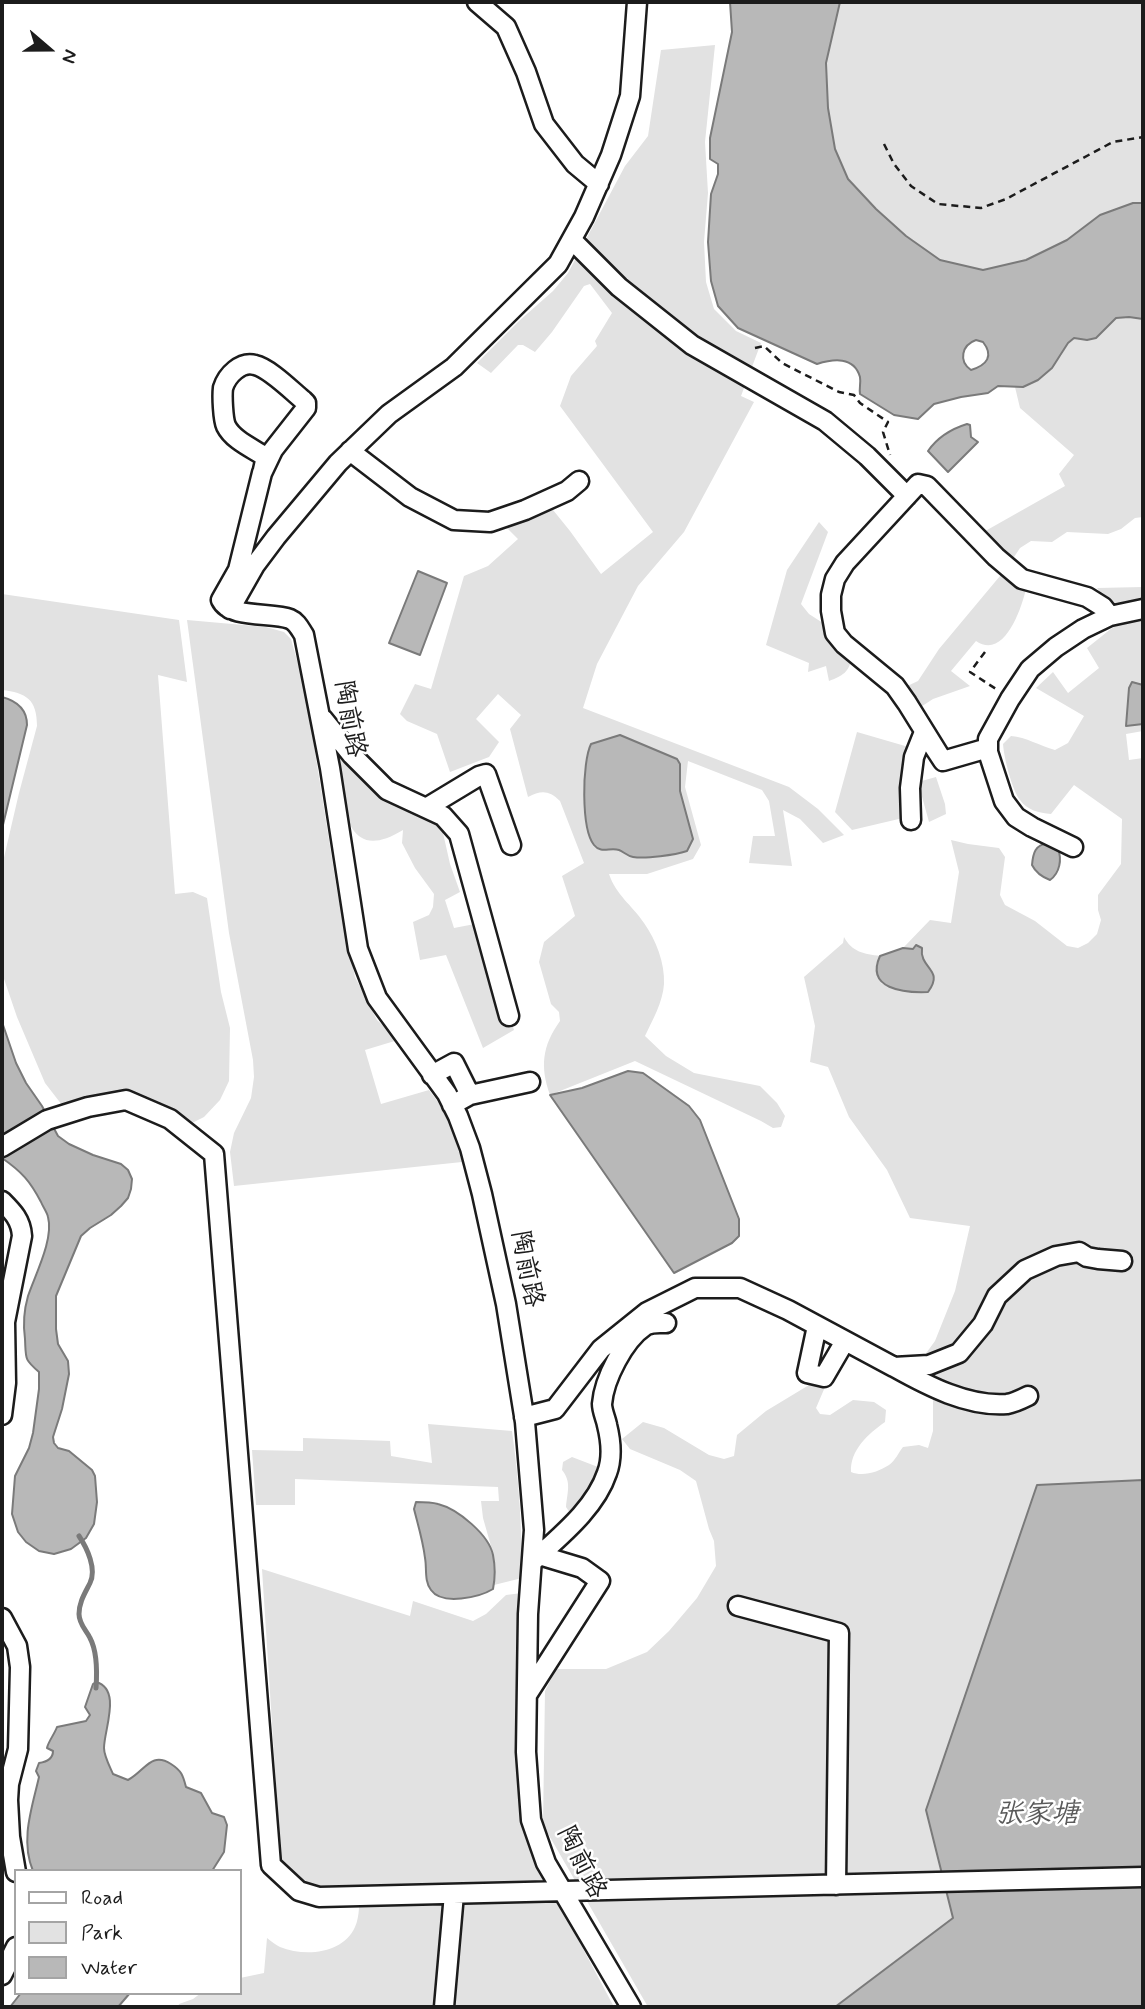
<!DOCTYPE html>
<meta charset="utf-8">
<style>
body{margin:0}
#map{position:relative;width:1145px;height:2009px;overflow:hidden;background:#fff;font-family:Mynerve,sans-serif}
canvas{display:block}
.frame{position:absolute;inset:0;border:4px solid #1c1c1c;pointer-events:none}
.legend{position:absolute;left:14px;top:1869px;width:228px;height:126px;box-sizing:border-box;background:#fff;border:2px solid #a4a4a4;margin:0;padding:9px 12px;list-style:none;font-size:21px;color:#1c1c1c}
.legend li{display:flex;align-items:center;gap:14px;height:35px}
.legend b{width:35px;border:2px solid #a4a4a4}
.north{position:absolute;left:14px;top:14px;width:70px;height:70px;-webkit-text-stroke:5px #fff;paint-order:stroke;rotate:110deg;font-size:19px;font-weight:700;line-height:28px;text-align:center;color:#1c1c1c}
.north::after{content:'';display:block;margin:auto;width:24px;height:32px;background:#1c1c1c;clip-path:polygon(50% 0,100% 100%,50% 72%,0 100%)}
</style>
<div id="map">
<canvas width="1145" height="2009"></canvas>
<div class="frame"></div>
<ul class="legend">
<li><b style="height:9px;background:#fff"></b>Road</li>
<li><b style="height:19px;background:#e2e2e2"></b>Park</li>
<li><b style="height:19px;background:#b8b8b8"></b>Water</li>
</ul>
<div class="north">N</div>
</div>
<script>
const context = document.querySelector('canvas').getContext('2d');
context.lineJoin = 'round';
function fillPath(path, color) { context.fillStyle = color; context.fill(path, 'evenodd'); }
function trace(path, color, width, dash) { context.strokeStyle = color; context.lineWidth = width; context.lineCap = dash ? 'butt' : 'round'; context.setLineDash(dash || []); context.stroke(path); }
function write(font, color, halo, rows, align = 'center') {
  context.font = font + ' Mynerve,"LXGW WenKai TC",sans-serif'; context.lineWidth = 5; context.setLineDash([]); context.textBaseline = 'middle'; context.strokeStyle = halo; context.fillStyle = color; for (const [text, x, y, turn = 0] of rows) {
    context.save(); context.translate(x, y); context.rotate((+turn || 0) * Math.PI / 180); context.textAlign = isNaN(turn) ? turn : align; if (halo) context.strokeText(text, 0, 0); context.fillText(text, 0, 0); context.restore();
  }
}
const green = new Path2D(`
 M840,2H1143V203H1133L1100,215L1067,240L1026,260L983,270L940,260L906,236L876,209L848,178L835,149L828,108L826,63Z
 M715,45L705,142L708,193L704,242L706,282L714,309L736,331L761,343L741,396L754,402L684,532L638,586L597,664L583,708L789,787L818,809L844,835L823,843L800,819L783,810L792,866L749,863L753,836H775L769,801L762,790L688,761L685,787L701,845L693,859L647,874H609C616,895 632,905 644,923C656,940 665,963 664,984C663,1002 652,1021 645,1036L666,1056L694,1073L760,1086L777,1103L785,1116L781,1127L773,1128L761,1121L635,1061L550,1095C540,1067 542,1046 560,1021L559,1012L551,1004L539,962L544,942L575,916L562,876L584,863L560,801C549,790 541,790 528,797L510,729L521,715L498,694L476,719L499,742L489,757L450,772L437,734L407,721L400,714L415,684L431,689L464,576L488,566L518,539L503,524L549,505L570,531L601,574L653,532L560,406L571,376L597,346L595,341L612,313L590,284L584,286L552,332L535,352L523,345H518L491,373L477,363L519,321L553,291L568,273L625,166L648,136L661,50Z
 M1128,317L1143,319V517L1135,518L1121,529L1108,534L1067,532L1052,542L1031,541L1020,548L1010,563L980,534L1065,486L1059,474L1074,455L1020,408L1015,387H1023L1061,356L1068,343L1074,338L1087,340L1116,318Z
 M819,522L828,532L801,604L809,614L826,625L851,658C850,672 842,676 829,681L826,666L808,672L809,663L766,645L787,570Z
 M1005,570L1026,589C1021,610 1004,660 976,641L951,671L970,686L933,699L916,710L903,688L918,681L939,649Z
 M1143,587V603L1112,609L1097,588Z
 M2,594L179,620L187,682L158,675L175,894L193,892L207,898L221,992L230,1028L229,1081L220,1100L204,1117L192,1123C174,1112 150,1094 127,1093C106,1091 83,1100 62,1105L45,1083L17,1017L2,973V866L19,793L37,726C37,699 26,693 2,690Z
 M1143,618V731L1126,734L1129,760L1143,758V1480L1037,1485L926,1810L953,1918L835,2007H648L543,1825L545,1691L556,1669H606L647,1652L669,1631L697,1598L716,1566L714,1541L709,1529L696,1481L680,1470L630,1449L622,1439L643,1422L664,1428L709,1455L724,1459L734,1456L737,1435L766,1411L809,1385L825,1387L816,1408L820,1414L830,1415L853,1400L874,1402L886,1410L885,1422C868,1434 850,1450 851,1472C863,1477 878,1472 889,1465C895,1461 899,1452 903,1447L919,1445L928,1448L933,1431V1394L913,1371L935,1341L955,1291L970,1226L910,1218L887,1170L849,1117L828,1067L810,1062L815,1026L804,977L843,943L844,937C852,952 864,954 880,956L876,965L881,983L889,987L917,993L932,970C924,964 921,952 914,950C910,949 906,949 903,948L930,920L951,923L959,872L951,840L968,844L999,848L1005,857L1000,895L1005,905L1035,921L1067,946L1078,948L1088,943L1097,934L1101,920L1098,910V895L1121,864L1122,819L1074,785L1051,814C1039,813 1027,810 1020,800C1012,790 1004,758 1003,744L1011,736C1026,737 1040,746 1055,750L1068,743L1084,716L1036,688L1053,672L1068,693L1099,668L1087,648L1122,620Z
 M187,620L266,627L284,632L291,639L300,671L309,714L337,890L355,977L377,1020L398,1040L365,1050L381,1104L429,1090C447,1112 454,1135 462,1162L234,1186L230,1152L234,1133L251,1098L254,1077L253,1060L229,933Z
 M857,732L912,748L903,818L852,830L835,812Z
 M343,753L368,784L390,798L441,824L450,864L460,892L445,900L454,928L480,923L514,1030L483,1048L446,955L420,960L413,922L429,915L433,907L434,894L415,868L402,843L403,830C362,855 348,834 341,793C339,780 336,767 339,754Z
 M936,777L945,804L946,814L929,822L918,782Z
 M428,1424L512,1431C519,1480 522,1528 522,1578L494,1585L493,1553L483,1518L481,1501H499L498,1487L295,1479V1505H256L252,1450L303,1451V1438L390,1441L391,1456L432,1463Z
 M572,1457L598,1467L603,1464L594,1487L572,1516L566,1507C567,1493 572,1482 562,1470L563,1462Z
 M262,1569L410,1616L413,1601L473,1621L486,1614L506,1595L522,1593L521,1797L547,1881L614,2007H178L179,2004L193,1999L201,1993H240V1978L264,1973L267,1938C271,1941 276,1945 280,1947C305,1957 343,1954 355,1927C360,1916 359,1901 360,1889L308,1885L281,1862Z`);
const water = new Path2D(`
 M730,2H840L826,63L828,108L835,149L848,179L876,209L906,236L940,260L983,270L1026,260L1067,240L1100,215L1133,203H1143V319L1129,317L1116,318L1096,338L1087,340L1074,338L1068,343L1052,368L1038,380L1023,387L998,386L988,393L961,397L934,404L918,419L894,415L860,394C859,388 861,383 860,377C854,356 833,359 817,364L738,328L718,306L711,281L708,242L711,194L718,174V164L710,159V138L732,32ZM976,340L983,342C994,356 987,365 971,370C958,361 962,345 976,340Z
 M967,424L970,425L971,437L978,442L948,472L928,451C937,438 951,429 967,424Z
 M418,571L447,583L420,655L389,643Z
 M1132,682L1143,685V724L1126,726L1129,688Z
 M2,697C17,701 27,709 27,725L2,829Z
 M620,735L677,759L680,764V791L693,839L687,851C675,855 646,859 633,857C627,856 624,852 619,850C610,847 601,854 594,845C581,829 582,762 591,744Z
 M1048,843L1058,849C1062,859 1060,873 1050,880C1042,877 1036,873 1032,865C1033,853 1035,845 1048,843Z
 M916,945L922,948C919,969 945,969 928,992C904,993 865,989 880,956L903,948L913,949Z
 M2,1022L16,1063L26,1083L42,1106L58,1136L69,1144L93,1155L121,1164L128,1170L132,1179L131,1189L128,1198L121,1206L111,1215L90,1228L81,1236L56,1296V1329L58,1344L68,1361L69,1374L62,1409L53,1437L54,1443L58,1448L69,1451L92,1470L95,1476L97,1502L94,1524L86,1538L71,1549L54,1554L39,1551L26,1542L18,1532L12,1514L15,1476L29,1448L33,1433L39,1389V1372C24,1359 26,1359 25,1339C23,1325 24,1310 28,1296C35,1275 54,1239 48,1217C47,1212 43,1207 41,1202C30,1181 22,1172 2,1158Z
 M628,1071L643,1073L689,1106L700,1120L739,1219V1236L732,1243L674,1273L550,1095L582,1088Z
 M1143,1480V2007H835L953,1918L926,1810L1037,1485Z
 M416,1502C423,1502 431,1502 438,1504C458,1509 489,1535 493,1555C495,1565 495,1579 493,1589C480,1597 442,1606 431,1590C424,1581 427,1568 425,1558C423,1541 418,1525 414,1509Z
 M96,1682C122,1689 104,1730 104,1748C104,1756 110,1767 113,1774L128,1780C145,1771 151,1751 171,1764C182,1771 183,1776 186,1787L201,1793L212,1813L224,1817L227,1825L224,1852L212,1871H33C20,1840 32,1808 39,1777L36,1771L39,1763C46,1762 53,1759 53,1751L47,1748C48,1742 54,1735 57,1727L86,1721L90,1715L85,1707L93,1684Z
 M21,1993H130L118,2007H10Z`);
const stream = new Path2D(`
 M79,1536C87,1548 97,1569 90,1583C85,1593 79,1602 79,1614C79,1624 86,1630 90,1638C97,1651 97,1674 96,1688`);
const path = new Path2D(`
 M884,144L894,164L911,186L938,204L981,208L1006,199L1113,142L1143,137
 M755,348L764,346L782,363L839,392L854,395L860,403L888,422L883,432L890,455
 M985,652L970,672L996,689`);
const minor = new Path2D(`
 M477,2L506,27L526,72L544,124L575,164L599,184
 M572,240L619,287L692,345L825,421L867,456L907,496
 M350,451L410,497L454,520L490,522L525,510L567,491L579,481
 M263,470L265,461L264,456C252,448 233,440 226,426C223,419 222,396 223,388C227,375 241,361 255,365C269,368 291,390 303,400L306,403V408L273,450L262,473L238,570L221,600C230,619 273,612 290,619C297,622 300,629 304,635L330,768L358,949L377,998L447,1094L458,1116L470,1148L482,1194L506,1304L525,1422L534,1530L528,1614L526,1752L531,1820L546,1863L631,2007
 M230,609L255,565L276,537L338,463L389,414L454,367L558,264L584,217L611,155L630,96L637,2
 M323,719L352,755L387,790L443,816L459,834L509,1016
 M943,761L907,703L895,686L844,644L835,633L831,611V595L835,579L845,563L918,484L927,486L996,557L1022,579L1087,597L1103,607L1110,616
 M426,808L479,776L486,774L511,845
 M911,820L910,788L914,757L924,732L943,761L988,748
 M1073,847L1032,827L1016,817L1004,801L988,752V739L1010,699L1030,669L1056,647L1083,629L1110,616L1143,609
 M432,1075L454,1063L470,1095
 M452,1105L470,1095L530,1082
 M2,1147L47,1120L88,1107L126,1100L170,1119L214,1154L271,1865L299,1891L319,1897L1143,1877
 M2,1201C13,1212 21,1220 22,1236L5,1322L6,1383L2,1415
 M817,1326L807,1373L824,1377L845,1341
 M894,1367C928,1386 968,1407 1007,1404C1014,1403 1022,1399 1028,1396
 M524,1417L555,1409L601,1349L647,1312L695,1288H740L788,1310L894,1367L929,1365L959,1353L983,1324L997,1296L1025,1270L1056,1256L1079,1252L1087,1257L1098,1259L1122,1261
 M532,1562C559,1537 595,1509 607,1473C613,1457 611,1441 607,1425C606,1419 602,1411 602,1404C604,1379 624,1340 645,1326C651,1322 659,1323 666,1323
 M738,1606L839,1633L836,1885
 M2,1618L17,1646L20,1667L18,1749L9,1784L8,1800L10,1837L16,1872
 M527,1695L600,1581L582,1568L539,1555
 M2,1975L16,1947
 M444,2007L454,1894`);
const streetNames = [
 ["陶前路",348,719,80],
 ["陶前路",525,1269,79],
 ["陶前路",580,1863,63]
];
const waterNames = [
 ["张家塘",1037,1816]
];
fillPath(green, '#e2e2e2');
fillPath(water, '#b8b8b8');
trace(water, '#7a7a7a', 2);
trace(stream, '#7a7a7a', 5);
trace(minor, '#1c1c1c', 23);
trace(path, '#1c1c1c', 2.5, [7, 5]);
trace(minor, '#fff', 18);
write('26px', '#1c1c1c', '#fff', streetNames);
write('italic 28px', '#5a5a5a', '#fff', waterNames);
</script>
